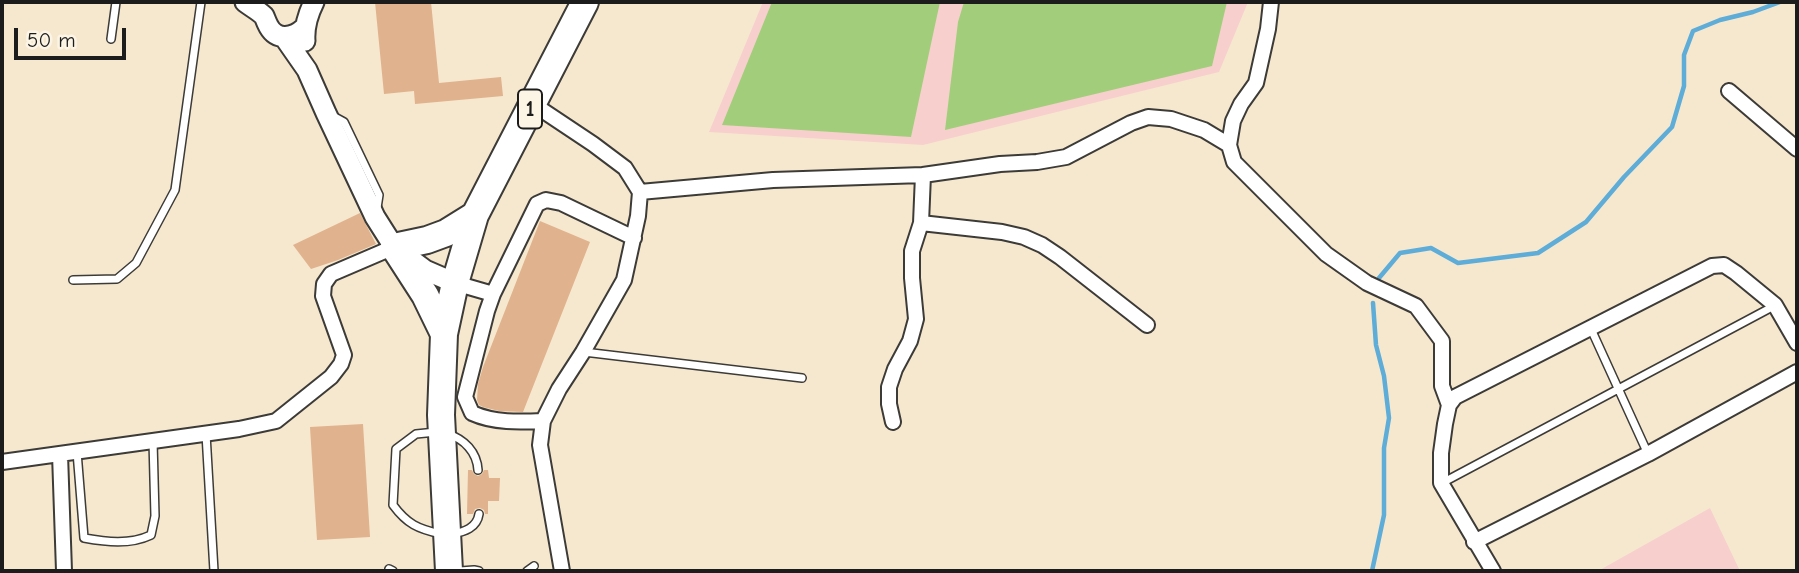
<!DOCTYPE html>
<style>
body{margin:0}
#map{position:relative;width:1799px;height:573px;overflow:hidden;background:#f6e8ce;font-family:"Comic Neue",sans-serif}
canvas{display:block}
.frame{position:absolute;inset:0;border:4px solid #1c1c1c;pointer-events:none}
.scale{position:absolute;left:14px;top:28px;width:112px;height:32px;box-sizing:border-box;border:4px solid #1c1c1c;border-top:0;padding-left:9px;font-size:21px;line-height:24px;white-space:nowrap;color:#1c1c1c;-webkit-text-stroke:5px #fcf5e5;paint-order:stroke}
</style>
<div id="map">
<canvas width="1799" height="573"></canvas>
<div class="frame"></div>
<div class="scale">50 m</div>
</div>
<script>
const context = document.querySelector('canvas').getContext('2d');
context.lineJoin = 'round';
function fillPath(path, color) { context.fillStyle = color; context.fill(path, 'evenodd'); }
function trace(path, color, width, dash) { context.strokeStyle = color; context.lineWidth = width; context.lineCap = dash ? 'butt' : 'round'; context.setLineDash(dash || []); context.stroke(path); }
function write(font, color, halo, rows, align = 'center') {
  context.font = font + ' "Comic Neue",sans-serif'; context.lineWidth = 7; context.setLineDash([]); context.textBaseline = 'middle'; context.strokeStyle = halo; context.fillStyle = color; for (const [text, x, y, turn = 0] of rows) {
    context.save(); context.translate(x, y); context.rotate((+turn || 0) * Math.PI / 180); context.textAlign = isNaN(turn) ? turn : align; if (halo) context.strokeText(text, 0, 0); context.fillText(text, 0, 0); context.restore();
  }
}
const built = new Path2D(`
 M763,2H1248L1219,72L923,145L709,132Z
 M1710,508L1740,571H1598Z`);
const green = new Path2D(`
 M772,2H940L911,137L722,125Z
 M964,2H1227L1212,66L945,130L958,22Z`);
const stream = new Path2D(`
 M1379,278L1400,253L1431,248L1458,263L1538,253L1586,222L1624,177L1672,127L1684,86V55L1693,31L1720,20L1753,12L1780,2
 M1372,571L1384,515V448L1389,418L1384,376L1376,345L1373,303`);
const building = new Path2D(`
 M375,2H431L439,83L501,77L503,96L415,104L414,91L384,94Z
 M360,213L376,244L338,260L311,269L293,245Z
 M540,221L590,242L523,412L499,411L483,407L479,405L477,400L478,384L483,367Z
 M363,424L370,537L317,540L310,427Z
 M468,470H472L474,474L478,476L482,474L484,470H488L489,478H500L499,501H488V514H485L484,510L480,508L475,509L473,514H467Z`);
const lane = new Path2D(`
 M111,39L116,2
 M333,116L344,122L379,195L377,208
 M73,280L117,279L136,263L175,190L201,2
 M1591,329L1648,454
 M584,352L802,378
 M436,432L416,434L396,449L393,505C407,524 418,529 441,534
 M206,434L214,571
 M448,434C464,439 477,452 478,470
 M77,452L84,538C106,542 130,545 151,535L155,516L153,441
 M1442,483L1774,306
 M452,534C464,532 477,528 479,514
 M389,569L393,571
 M460,571L474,570L479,571
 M527,571L534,566`);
const street = new Path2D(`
 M1271,2L1268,29L1256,83L1241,104L1233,121L1229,145L1234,162L1326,254L1367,283L1416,306L1442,341V386L1449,405
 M1729,91L1797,149
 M533,104L593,144L625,168L640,192L638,216L624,280L583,352L559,389L543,421L540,445L562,571
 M923,175L1000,164L1037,162L1066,157L1131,123L1148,117L1171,119L1204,130L1229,145
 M640,192L773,180L923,175L921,223L912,251V278L916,319L910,341L895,369L889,387V404L893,422
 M921,223L1002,232L1024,237L1042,245L1060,257L1147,325
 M455,283L493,294
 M543,421C519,422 494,423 472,413L465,397L487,311L493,294L537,204L546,200L561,203L634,238
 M60,454L64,571
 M2,462L239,429L276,421L331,377L341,364L344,355L323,296L324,284L331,274L394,247
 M1474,542L1648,454L1797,372
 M1493,571L1441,483V453L1445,424L1449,405L1455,397L1712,266L1724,265L1736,273L1775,305L1797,343`);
const secondary = new Path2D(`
 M245,2C250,6 259,11 264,16C265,18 267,24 269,27C277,41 293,38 304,28
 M284,37L307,70L326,113L375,217L394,247L425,270L455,283
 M305,41C304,27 308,14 314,2`);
const highway = new Path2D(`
 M444,334L425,295L394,247L427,240L446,233L475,215
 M449,571L441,415L444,334L455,283L475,215L585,2`);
const shields = [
 [530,109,24]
];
const shieldNames = [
 ["1",530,109]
];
fillPath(built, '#f7d0cd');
fillPath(green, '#a2ce7b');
trace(stream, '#5eacd8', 4.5);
fillPath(building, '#e0b28d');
trace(lane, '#3d3b37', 10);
trace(street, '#3d3b37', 18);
trace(secondary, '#3d3b37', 23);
trace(highway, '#3d3b37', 30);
trace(lane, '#fff', 7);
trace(street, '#fff', 14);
trace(secondary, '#fff', 19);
trace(highway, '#fff', 26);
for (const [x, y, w] of shields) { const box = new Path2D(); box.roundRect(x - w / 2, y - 19.5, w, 39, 5); context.fillStyle = '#fcf5e5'; context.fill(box); trace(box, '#1c1c1c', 2); }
write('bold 23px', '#1c1c1c', null, shieldNames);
</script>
